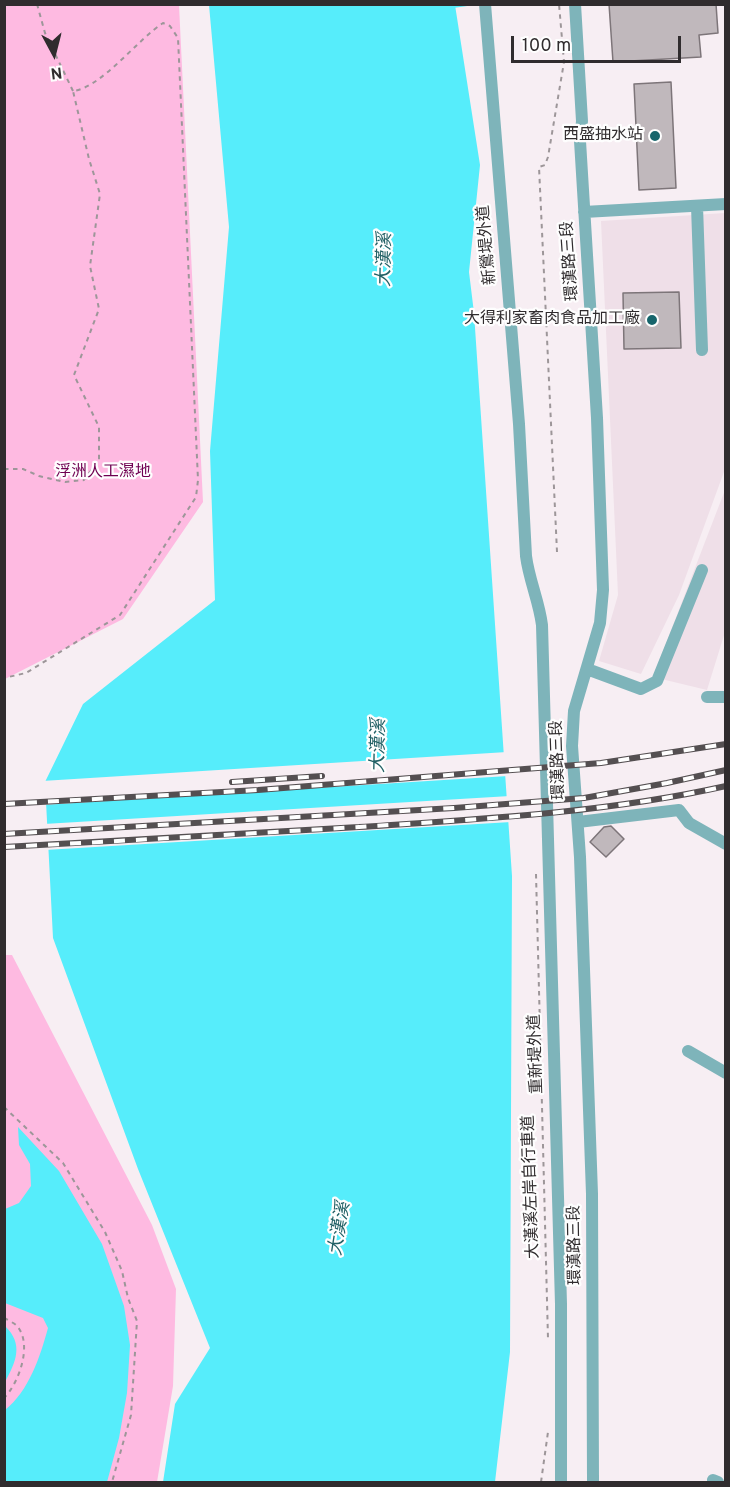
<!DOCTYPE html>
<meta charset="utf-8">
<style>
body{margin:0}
#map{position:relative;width:730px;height:1487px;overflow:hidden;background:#f7eef3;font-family:Overpass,sans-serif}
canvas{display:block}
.frame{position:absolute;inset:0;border:6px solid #302c2e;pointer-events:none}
.north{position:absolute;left:24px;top:24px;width:60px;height:60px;-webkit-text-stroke:4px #fefefe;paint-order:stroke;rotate:173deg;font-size:16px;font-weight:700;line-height:24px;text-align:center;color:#302c2e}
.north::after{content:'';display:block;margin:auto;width:21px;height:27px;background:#302c2e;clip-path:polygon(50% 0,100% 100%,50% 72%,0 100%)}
.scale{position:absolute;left:511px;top:36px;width:170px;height:27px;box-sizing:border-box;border:3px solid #302c2e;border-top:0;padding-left:8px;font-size:18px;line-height:21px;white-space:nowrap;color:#302c2e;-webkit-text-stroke:4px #fefefe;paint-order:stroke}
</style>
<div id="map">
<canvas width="730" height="1487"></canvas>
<div class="frame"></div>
<div class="north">N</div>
<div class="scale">100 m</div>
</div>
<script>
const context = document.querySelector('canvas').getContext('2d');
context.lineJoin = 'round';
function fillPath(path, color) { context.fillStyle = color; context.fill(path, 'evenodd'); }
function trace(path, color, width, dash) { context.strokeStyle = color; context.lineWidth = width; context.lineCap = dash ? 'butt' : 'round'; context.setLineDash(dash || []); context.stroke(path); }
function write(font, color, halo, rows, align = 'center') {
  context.font = font + ' Overpass,"Noto Sans TC",sans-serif'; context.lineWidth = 4.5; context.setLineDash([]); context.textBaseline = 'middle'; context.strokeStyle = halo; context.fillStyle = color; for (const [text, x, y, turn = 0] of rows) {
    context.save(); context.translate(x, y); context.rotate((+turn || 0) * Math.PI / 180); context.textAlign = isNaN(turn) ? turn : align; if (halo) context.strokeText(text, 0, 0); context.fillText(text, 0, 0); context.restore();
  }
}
const built = new Path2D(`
 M725,213V469L679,595L641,674L599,661L618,595L601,221Z
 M725,490V632L707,690L653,677Z`);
const green = new Path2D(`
 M5,4L179,5L203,502L123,619L5,679Z
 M4,955H12L152,1225L176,1289L173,1386L157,1482H5Z`);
const water = new Path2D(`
 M209,5H455L480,165L469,272L474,313L512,876L510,1352L495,1482H163L175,1404L210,1348L138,1169L53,938L45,782L83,704L215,600L210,451L229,227Z
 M18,1127L59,1171L102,1244L124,1306L130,1345L127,1393L119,1438L107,1482H5V1410C29,1391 40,1357 48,1328L43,1318L5,1303V1209L19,1203L31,1186L30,1164L19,1145Z
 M5,1326C24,1344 16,1362 5,1382Z`);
const pier = new Path2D(`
 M507,752L508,776L43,805L42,781Z
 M510,796L511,822L45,850L44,824Z`);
const stream = new Path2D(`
 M453,6L467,4`);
const building = new Path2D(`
 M609,4H716L718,33L699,35L701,57L613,62Z
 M671,82L676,188L639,190L634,84Z
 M679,292L681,348L624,349L623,293Z
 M611,826L624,839L606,857L590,842L604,827Z`);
const path = new Path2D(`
 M37,4L45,33L73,91
 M4,469H23L39,476L65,482L84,480L99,460V427L74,375L99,309L90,266L100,194L89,159L73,91C101,88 137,40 163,23L170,26L178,38L198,480L196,497L120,615L26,673L4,678
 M557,552L539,167L545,165L548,157L564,62L559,4
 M536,874L548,1339
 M4,1107L63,1163L105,1232L122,1271L128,1298L137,1321L131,1415L112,1482
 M4,1318C8,1320 14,1323 17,1326C33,1344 19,1383 4,1398
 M541,1482L548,1432`);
const minor = new Path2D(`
 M485,4L519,424L526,556C529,580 539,601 542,625L561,1304V1482
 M575,4L582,121L580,141L597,418L603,590L600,623L574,711L572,746L580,857L592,1194L593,1482
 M697,206L702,350
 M584,212L726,204
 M587,669L641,689L657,681L702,570
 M707,697H726
 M578,822L679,810L689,823L726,844
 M688,1051L726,1073
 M713,1480L718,1482`);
const rail = new Path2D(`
 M232,782L322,776
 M4,804L258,790L601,763L726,744
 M4,834L454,808L584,798L667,783L726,770
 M4,847C123,841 241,834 359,827C482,819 605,813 726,786`);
const markers = [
 [655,136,6,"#17656c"],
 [652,320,6,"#17656c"]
];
const poiNames = [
 ["西盛抽水站",643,136],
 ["大得利家畜肉食品加工廠",640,320]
];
const streetNames = [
 ["新鶯堤外道",488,245,-95],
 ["環漢路三段",571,261,-94],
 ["環漢路三段",559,760,-92],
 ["重新堤外道",537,1054,-92],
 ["大漢溪左岸自行車道",532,1187,-92],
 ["環漢路三段",576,1245,-91]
];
const parkNames = [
 ["浮洲人工濕地",103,473]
];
const waterNames = [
 ["大漢溪",386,260,-89],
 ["大漢溪",380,746,-89],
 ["大漢溪",341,1229,-81]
];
fillPath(built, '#efdfe8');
fillPath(green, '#febae1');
fillPath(water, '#56edfb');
fillPath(pier, '#f7eef3');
trace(stream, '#56edfb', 4);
fillPath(building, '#c0b8bc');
trace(building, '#7d7579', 1.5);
trace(path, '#9d9699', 2, [4.5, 4.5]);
trace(minor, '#7eb4ba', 12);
trace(rail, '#544f51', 6);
trace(rail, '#fefefe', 4, [11]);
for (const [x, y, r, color] of markers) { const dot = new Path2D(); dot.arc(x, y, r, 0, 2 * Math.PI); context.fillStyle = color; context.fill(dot); trace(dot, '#fefefe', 2); }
write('16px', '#302c2e', '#fefefe', poiNames, 'right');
write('16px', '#302c2e', '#fefefe', streetNames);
write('16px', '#6f0051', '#fefefe', parkNames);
write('italic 18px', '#236166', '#fefefe', waterNames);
</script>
